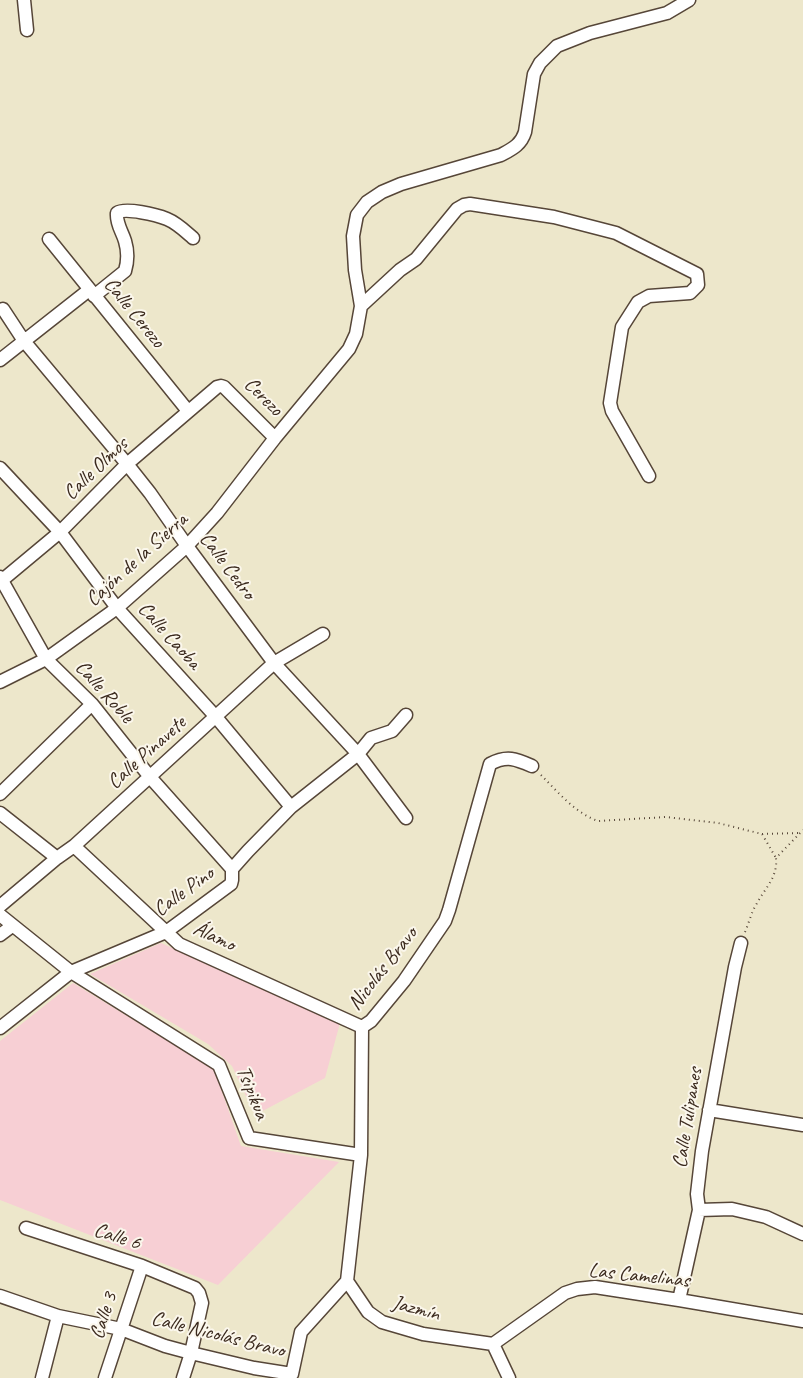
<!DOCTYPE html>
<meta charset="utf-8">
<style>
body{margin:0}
canvas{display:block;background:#ede7cb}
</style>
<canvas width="803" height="1378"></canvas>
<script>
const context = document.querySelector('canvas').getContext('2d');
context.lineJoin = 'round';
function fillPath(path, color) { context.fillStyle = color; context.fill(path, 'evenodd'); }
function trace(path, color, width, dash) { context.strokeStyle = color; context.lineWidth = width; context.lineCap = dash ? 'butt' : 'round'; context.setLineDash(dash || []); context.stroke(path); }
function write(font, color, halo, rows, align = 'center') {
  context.font = font + ' Caveat,sans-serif'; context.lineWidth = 4; context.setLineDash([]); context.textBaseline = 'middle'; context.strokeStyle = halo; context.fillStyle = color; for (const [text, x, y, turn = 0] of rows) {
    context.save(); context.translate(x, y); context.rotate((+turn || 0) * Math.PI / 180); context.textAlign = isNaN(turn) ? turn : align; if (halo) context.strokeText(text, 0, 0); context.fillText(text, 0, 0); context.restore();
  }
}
const built = new Path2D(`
 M161,943L340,1023L325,1078L255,1115L232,1066L208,1044L90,974Z
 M73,983L214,1069L241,1146L339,1162L218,1285L0,1200V1041Z`);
const path = new Path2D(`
 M541,775C558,792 575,813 598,821L666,817L718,823L762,834L776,858
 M762,834L799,833
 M745,932C749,923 751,913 756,905C764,889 778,878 776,858L803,830`);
const minor = new Path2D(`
 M24,0L27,30
 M49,239L188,411
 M94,296L125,271C128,261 128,251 125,241C122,231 116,224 117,213C125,207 157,215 167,219C177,223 185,231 193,238
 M361,306L400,270L416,259L457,209L464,205L470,204L554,217L616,233L697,274L698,285L690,293L649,296L638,302L622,327L610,403L612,411L649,476
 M3,309L24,341L127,464L150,493L187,546L274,663L358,754L406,818
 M0,360L89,290
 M0,468L60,532L117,608L216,717L291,807
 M0,577L46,659L92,704L150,777L232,869
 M0,582L60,532L127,464L217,387L221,386L224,387L275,438
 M0,682L46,659L117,608L187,546L217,513L275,438L349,349L356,334L361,306L355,270L353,236L357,215L367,202L382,192L401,184L501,155C512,149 521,145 525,132L534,74L540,63L557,46L590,33L667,13L689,0
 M0,794L92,704
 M0,813L57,858
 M74,846L179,944L362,1027
 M0,906L57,858L74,846L274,663L323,634
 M0,915L71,972L219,1065L249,1138L361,1155
 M0,935L12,926
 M362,1027L371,1021L404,981L445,921L449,910L490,764C507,755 516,759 532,766
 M0,1028L71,972L166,932L231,884L232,880V869L248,851L291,807L358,754L371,738L392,731L406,715
 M709,1110L803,1125
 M699,1210L732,1209L766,1217L803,1234
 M26,1228L142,1266L195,1288L199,1293L202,1303L191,1353L183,1378
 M347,1281L361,1155L362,1027
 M347,1281L368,1312L382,1322L423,1334L493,1344
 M0,1296L58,1316L121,1329L165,1346L191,1353L254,1368L292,1374
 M679,1300L699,1210L697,1194L702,1151L735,967L741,943
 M292,1374L301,1332L347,1281
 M42,1378L58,1316
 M105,1378L142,1266
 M509,1378L493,1344L565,1293L577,1289L595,1287L679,1300L803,1321`);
const streetNames = [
 ["Calle Cerezo",134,313,51],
 ["Cerezo",263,397,45],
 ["Calle Olmos",96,469,-44],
 ["Cajón de la Sierra",137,560,-42],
 ["Calle Cedro",227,566,53],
 ["Calle Caoba",169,636,48],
 ["Calle Roble",104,692,48],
 ["Calle Pinavete",147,753,-42],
 ["Calle Pino",184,892,-36],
 ["Álamo",214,937,25],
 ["Nicolás Bravo",383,969,-52],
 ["Tsipikua",252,1093,68],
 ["Calle Tulipanes",688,1118,-81],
 ["Calle 6",117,1237,18],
 ["Las Camelinas",639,1276,6],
 ["Jazmín",416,1309,15],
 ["Calle 3",104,1316,-72],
 ["Calle Nicolás Bravo",218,1335,14]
];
fillPath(built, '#f7cfd4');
trace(minor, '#564638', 15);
trace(path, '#564638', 2, [1, 4]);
trace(minor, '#fff', 12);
write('21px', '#3b2a1e', '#fbf7ec', streetNames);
</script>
